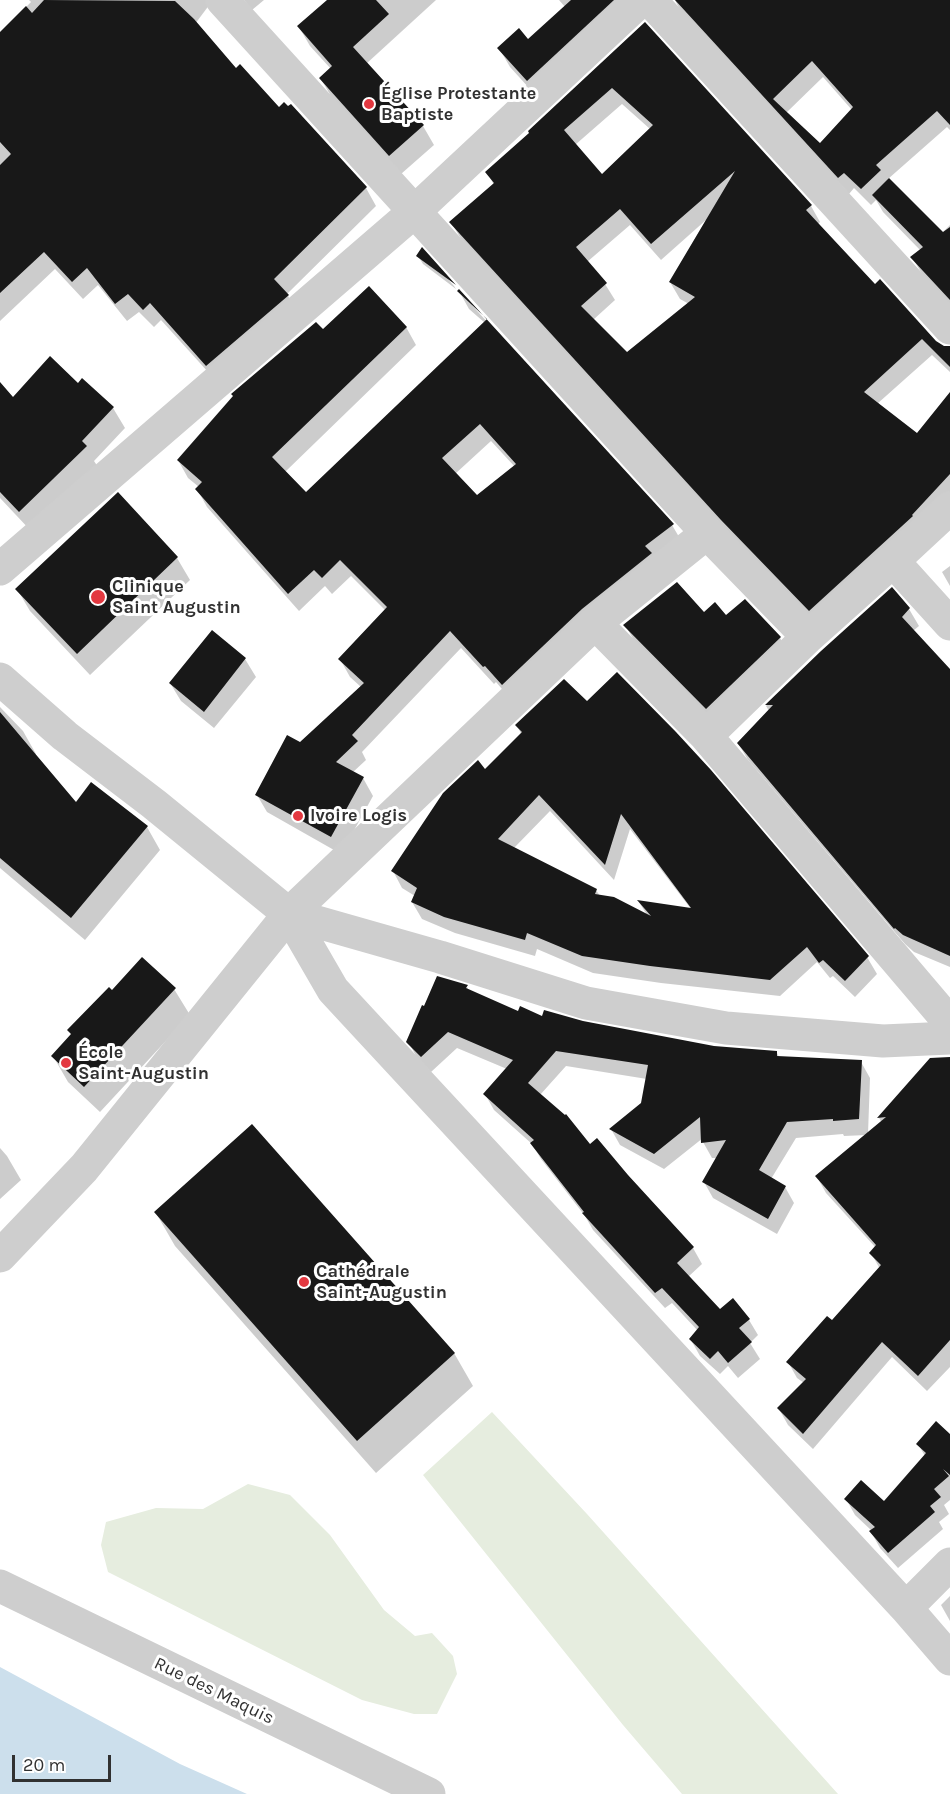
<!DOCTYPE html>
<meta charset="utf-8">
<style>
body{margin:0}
#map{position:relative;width:950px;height:1794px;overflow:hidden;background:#fff;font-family:Karla,sans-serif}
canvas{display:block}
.scale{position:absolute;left:12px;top:1755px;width:99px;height:27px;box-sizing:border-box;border:3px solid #313131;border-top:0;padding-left:8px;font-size:18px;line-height:21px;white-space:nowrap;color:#313131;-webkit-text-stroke:4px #fff;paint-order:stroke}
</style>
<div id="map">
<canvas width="950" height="1794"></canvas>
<div class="scale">20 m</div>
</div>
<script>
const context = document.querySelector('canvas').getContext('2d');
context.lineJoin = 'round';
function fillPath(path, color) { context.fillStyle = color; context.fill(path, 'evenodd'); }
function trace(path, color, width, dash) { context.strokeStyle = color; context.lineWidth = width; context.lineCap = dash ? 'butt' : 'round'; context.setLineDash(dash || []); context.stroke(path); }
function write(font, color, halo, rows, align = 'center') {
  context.font = font + ' Karla,sans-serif'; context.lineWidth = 6; context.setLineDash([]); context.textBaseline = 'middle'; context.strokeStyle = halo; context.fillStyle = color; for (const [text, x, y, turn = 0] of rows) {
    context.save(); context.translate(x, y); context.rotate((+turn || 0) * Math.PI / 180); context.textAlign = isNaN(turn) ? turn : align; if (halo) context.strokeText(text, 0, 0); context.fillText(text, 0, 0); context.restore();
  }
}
const green = new Path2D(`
 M492,1412L587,1514L838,1794H682L623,1725L423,1475Z
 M248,1484L290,1495L330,1535L384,1610L415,1636L432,1633L453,1656L457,1674L437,1714H414L362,1700L108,1572L101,1545L106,1522L156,1508L203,1509Z`);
const water = new Path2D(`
 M0,1667L180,1764L247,1794H0Z`);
const shadow = new Path2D(`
 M29,0H213L195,24L236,70L366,188L376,206L287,294L298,314L218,383L161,320L154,327L139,312L127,321L98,285L83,299L55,269L0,321V34L31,2Z
 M244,0H264L252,10Z
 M329,0H436L366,64L423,126L434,145L401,174L332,98L321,79L331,69L310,46L299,27Z
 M559,0H626L539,99L510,67L499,48L528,41L565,7Z
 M675,0H950V130L947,127L888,179L942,233L950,225V305L922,274L912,257L921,251L883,212L876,200L871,205L854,188L849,194L680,10ZM823,77L852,110L821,145L786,113Z
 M645,24L811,206L820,222L818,224L875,286L936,342L943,347L950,348V372L932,355L877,404L918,435L950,406V500L819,627L732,537L461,239L451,222L494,185L487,172L530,133ZM622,104L650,129L602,176L575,145ZM706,220L670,282L680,299L689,304L627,354L593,320L615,300L605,284L587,262L630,225L661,260Z
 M422,250L454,286L456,289L423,264L418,256Z
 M459,291L672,525L682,542L513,702L496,682L494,684L461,648L362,752L366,760L352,773L363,778L373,796L341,854L267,812L257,795L300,743L361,687L350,677L340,659L386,611L351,576L332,594L325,586L299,611L207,507L197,489L199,487L188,478L178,460L323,331L406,327L416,345L285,472L306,494L485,323L469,309ZM491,441L515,467L476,497L455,474Z
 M83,380L113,408L125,428L94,461L98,467L31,531L0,498V384L13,399L78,385Z
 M118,494L177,558L190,580L90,675L30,611L17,589Z
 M950,566V586L942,572Z
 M909,609L919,626L913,631L950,671V967L914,952L905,944L748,760L738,743L769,711L766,706L822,652Z
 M704,615L726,617L780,638L790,655L717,726L635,642L625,625Z
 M212,632L245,659L256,677L214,728L181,701L170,683Z
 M587,703L867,957L877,974L855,997L833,976L830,978L817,962L780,996L661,983L593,973L537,949L535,956L455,933L422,919L412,902L415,896L402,888L393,871L485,771L522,735L517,726ZM550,811L614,880L630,829L691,909L639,902L647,915L600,896L596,890L514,848Z
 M0,707L23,731L36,754L35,755L76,804L147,827L160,850L85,940L0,868Z
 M467,987L469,991L519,1013L543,1018L582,1023L714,1047L777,1053L779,1057L861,1062L870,1078L868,1134L882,1123L879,1118L931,1059L950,1060V1367L927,1391L892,1357L813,1449L788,1425L779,1409L804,1383L797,1378L788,1362L832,1322L880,1269L871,1253L876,1248L826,1193L817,1177L867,1135L844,1136L843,1134L796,1138L771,1179L785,1187L794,1203L777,1234L713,1198L704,1182L718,1158H712L703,1142V1138L664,1169L620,1145L611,1129L642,1104L647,1079L566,1066L540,1095L693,1248L702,1264L688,1277L720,1311L749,1320L758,1335L750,1343L760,1359L738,1378L728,1366L720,1374L700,1356L691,1340L698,1331L672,1303L665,1308L593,1230L585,1216L541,1159L532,1144L494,1110L485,1094L507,1069L457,1048L431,1072L417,1058L408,1041Z
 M174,989L190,1015L100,1112L68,1082L53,1056L112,992Z
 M0,1148L7,1156L21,1180L0,1199Z
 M156,1213L454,1353L473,1386L376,1473L175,1246Z
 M950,1436V1500L944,1505L949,1514L939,1522L943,1529L898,1568L880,1548L871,1532L872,1531L855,1515L846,1499L884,1503L925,1456L918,1444Z
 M950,1596V1621L941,1605Z`);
const building = new Path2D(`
 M44,0L175,1L194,19L236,68L240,64L279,107L284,102L288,106L291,104L367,187L274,279L289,295L206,366L150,303L143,310L128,294L115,304L87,268L72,282L44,252L0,293V165L11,154L0,142V32L26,6L32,13Z
 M327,0H376L389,14L353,47L424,125L389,156L319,78L332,66L297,26Z
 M571,0H614L527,81L497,48L519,28L528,39Z
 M675,0H950V125L937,111L876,165L881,170L861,189L844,173L838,178ZM812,61L853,107L820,143L773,99Z
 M645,22L812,205L806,210L875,284L880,279L936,341L944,346H950V367L922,339L864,392L917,433L950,392V474L912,515L913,516L809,611L721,520L449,222L494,183L485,172L529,133L528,131ZM612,88L653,125L602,174L564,130ZM735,171L669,282L695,297L627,352L581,306L607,283L576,247L620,209L651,244Z
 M889,178L943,232L950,227V300L910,257L923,247L872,195Z
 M422,247L456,285L416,256Z
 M369,286L407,327L272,457L306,492L487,319L457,291L459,289L674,524L645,546L652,553L582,609L502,685L485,666L483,667L450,631L352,735L358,741L336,762L364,777L331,837L255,795L287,735L300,742L364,683L338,659L387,607L340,560L322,578L314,570L288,594L195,489L202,482L177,460L233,396L231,394L316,322L323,329ZM480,424L516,464L477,495L442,458Z
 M50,356L78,383L82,378L114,407L82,441L87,446L19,512L0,492V382L13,397Z
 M118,492L178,557L77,654L15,589Z
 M677,582L704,612L715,602L726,615L745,599L781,637L706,709L623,625Z
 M892,587L910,608L902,617L950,669V956L903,935L895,928L894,929L737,743L773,705H765L821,651Z
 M212,630L246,658L204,712L169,683Z
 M617,672L676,732L711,770L869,956L845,981L823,960L819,963L807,947L770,980L650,966L582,956L527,933L525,940L444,917L411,902L417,888L391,871L443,793L478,760L485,769L522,732L515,725L564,679L587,701ZM539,795L605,865L621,814L691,908L637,900L651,916L614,897L595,894L597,889L498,839Z
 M0,712L76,802L91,782L148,826L71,918L0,858Z
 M142,957L176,988L84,1087L51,1056L71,1034L67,1030L109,987L112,990Z
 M437,976L468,985L466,988L518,1011L520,1006L542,1016L544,1010L583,1021L714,1046L777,1051V1056L862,1060L859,1119L833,1121V1119L787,1122L759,1170L786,1186L768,1219L702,1182L726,1140L701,1143L700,1117L654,1154L609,1129L641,1103L648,1065L556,1051L528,1083L565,1115L566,1114L590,1144L597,1138L628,1175L694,1247L677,1263L720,1309L733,1298L750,1319L739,1328L752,1342L728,1363L718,1351L710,1359L689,1339L699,1327L662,1288L655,1293L582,1213L584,1212L530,1143L534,1140L483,1094L513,1060L448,1032L421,1057L406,1042L422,1005L424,1006Z
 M950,1057V1340L918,1376L882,1342L803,1434L777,1408L806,1379L786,1362L827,1316L832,1320L881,1265L869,1253L876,1245L815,1176L886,1117L877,1118L930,1058Z
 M252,1124L455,1353L357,1441L154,1212Z
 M936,1421L950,1434V1475L943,1469L949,1476L934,1489L941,1497L930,1506L935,1512L888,1553L869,1531L875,1527L844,1499L861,1480L884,1501L926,1453L916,1444Z`);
const minor = new Path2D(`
 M222,0L707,533L808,637
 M650,0L950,328
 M893,561L950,624
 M0,569L415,211L641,0
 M595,623L706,736L950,1023
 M0,679L65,736L154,804L289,914L440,957L586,1003L726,1028L883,1041L950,1038
 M706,736L808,637L893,561L950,508
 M289,914L333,990L906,1608L950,1659
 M0,1256L84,1168L289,914L595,623L707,533
 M0,1586L429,1794
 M906,1608L950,1564`);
const markers = [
 [369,104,6,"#e33840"],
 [98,597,8,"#e33840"],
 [298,816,6,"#e33840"],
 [66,1063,6,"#e33840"],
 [304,1282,6,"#e33840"]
];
const poiNames = [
 ["Église Protestante",381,94],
 ["Baptiste",381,115],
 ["Clinique",112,587],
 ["Saint Augustin",112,608],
 ["Ivoire Logis",310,816],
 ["École",78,1053],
 ["Saint-Augustin",78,1074],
 ["Cathédrale",316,1272],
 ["Saint-Augustin",316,1293]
];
const streetNames = [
 ["Rue des Maquis",214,1691,26]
];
fillPath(green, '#e6eddf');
fillPath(water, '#ccdfec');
fillPath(shadow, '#0003');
fillPath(building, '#181818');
trace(minor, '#cecece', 33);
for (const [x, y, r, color] of markers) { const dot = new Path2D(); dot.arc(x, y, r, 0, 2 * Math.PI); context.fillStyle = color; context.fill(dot); trace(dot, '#fff', 2); }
write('bold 18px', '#313131', '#fff', poiNames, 'left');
write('18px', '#313131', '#fff', streetNames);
</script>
